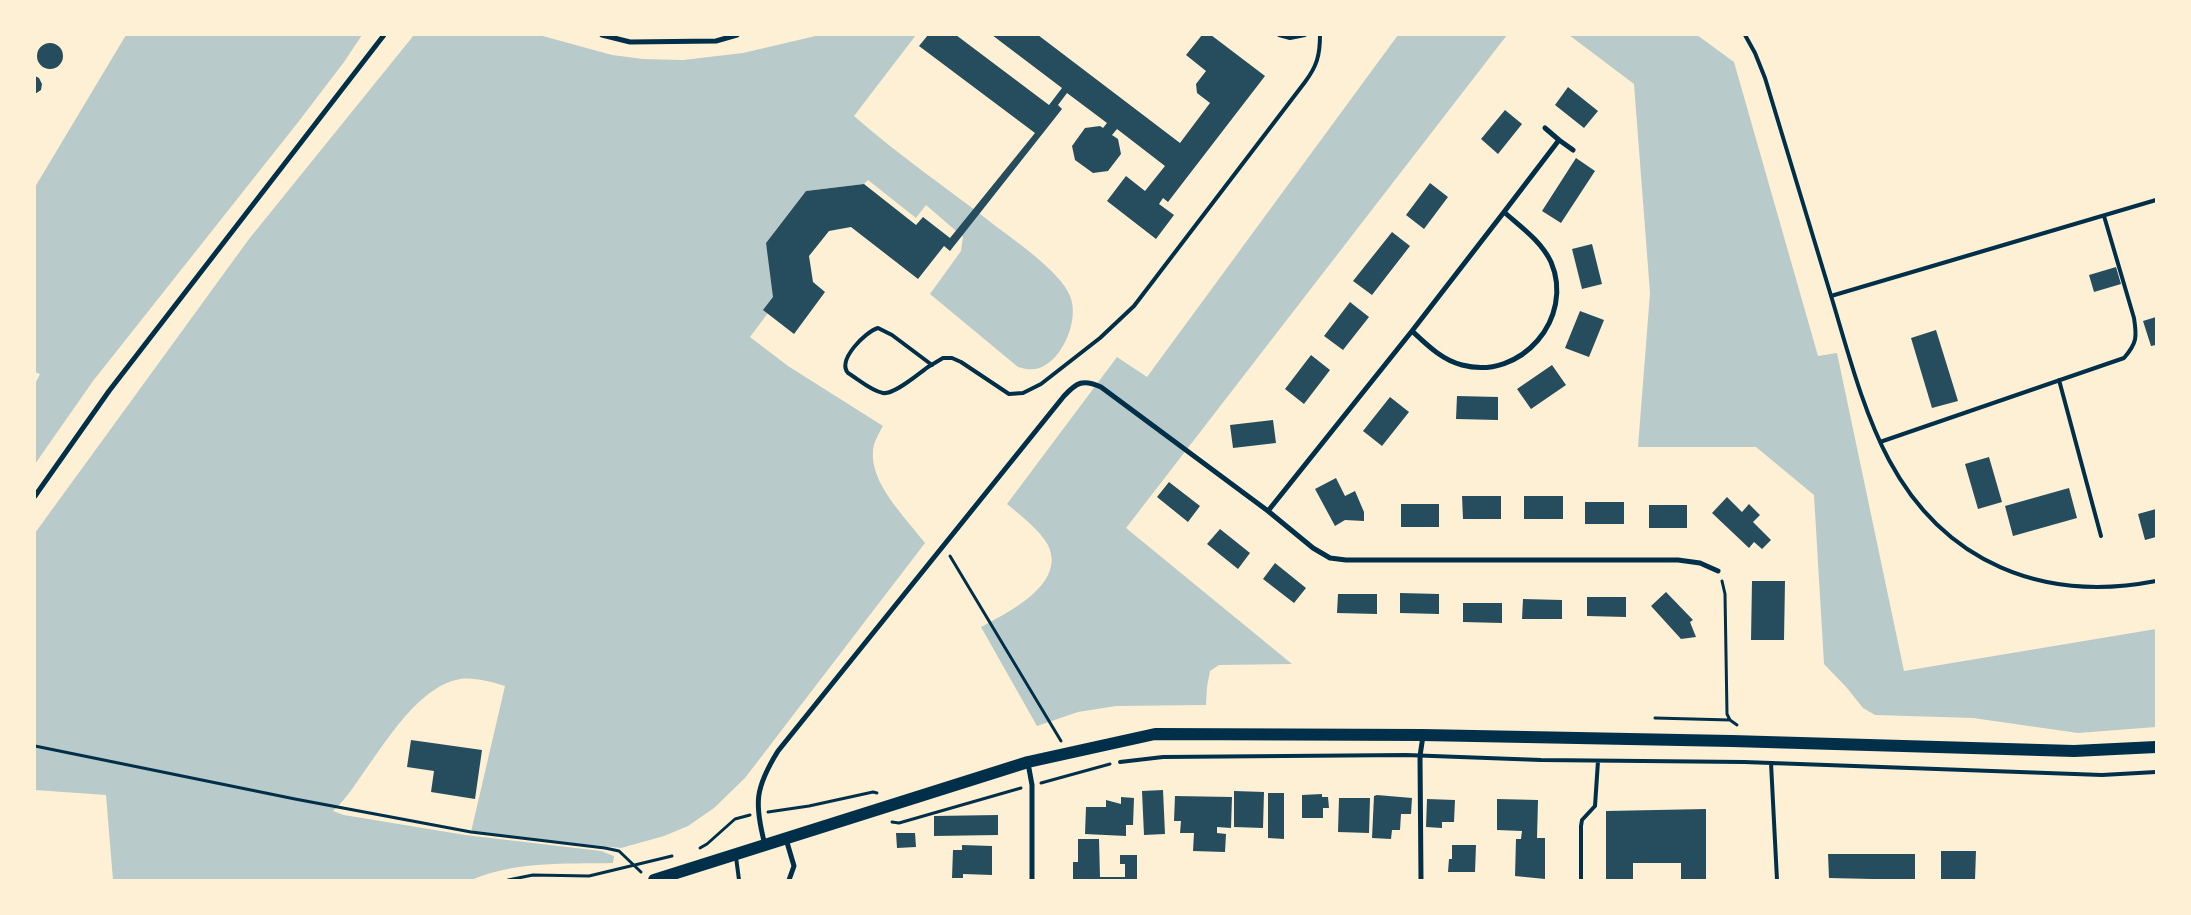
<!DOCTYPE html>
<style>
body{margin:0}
#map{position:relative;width:2191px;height:915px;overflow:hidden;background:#fdf0d5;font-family:"Exo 2",sans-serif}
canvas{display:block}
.frame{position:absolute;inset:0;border:36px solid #fdf0d5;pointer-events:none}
</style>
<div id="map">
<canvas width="2191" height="915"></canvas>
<div class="frame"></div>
</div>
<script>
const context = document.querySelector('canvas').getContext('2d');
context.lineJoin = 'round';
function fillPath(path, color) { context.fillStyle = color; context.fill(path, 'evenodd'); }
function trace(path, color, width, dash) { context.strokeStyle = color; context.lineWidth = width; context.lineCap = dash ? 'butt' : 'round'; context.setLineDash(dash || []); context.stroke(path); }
const green = new Path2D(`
 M126,35H362L344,62L299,121L93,381L35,464V384L40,374L35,372V187Z
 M414,35H539L612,55L643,59L683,60L743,53L820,35H916L854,116C898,155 947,188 993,224C1014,240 1061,272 1070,296C1078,315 1068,343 1055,357C1043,369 1035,372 1018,367L930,294L961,251L963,237L926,205L916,218L868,180L864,184L806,191L766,243L777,301L750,337L788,366L883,426C879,433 873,443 873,451C870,484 906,518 925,543L745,778L714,808L688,826L664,836L621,848L471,832L505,686C492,682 474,677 460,679C416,687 383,747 357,782C350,792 342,803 333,811L344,815L465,835L601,851L614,856L613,863C565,864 516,861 471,880H113L106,795L35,790V533L249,239Z
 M1398,35H1507L1126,528L1292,664L1219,665L1210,671L1207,687L1206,705L1116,706L1078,712L1037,726L981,627C1007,613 1067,584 1048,545C1039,529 1021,516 1007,504L1117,357L1147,377Z
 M1569,35H1697L1734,62L1818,356L1837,353L1904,671L2156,629V727L2078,733L1973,718L1875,715L1863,708L1847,688L1824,664L1814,495L1756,447H1638L1650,293L1634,84Z`);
const building = new Path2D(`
 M928,35H956L1049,105L1062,88L992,35H1038L1180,143L1210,103L1197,93L1196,84L1206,71L1186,55L1202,35H1211L1265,76L1168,202L1163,198L1159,204L1174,215L1156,239L1107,201L1126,176L1145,191L1165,166L1117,129L1112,135L1118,139L1121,154L1108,171L1093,173L1075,160L1072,146L1085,128L1100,126L1103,128L1107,123L1067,93L1058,105L1062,109L950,251L944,246L918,279L851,227L829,231L809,256L813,282L825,292L794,334L763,310L773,297L766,243L806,191L864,184L916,225L923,217L950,238L1035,133L919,46Z
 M37 56a13 13 0 1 1 26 0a13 13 0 1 1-26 0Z
 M35,76L39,78L42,84L41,90L35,94Z
 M1568,87L1598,111L1584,128L1555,105Z
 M1505,110L1522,124L1498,154L1481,139Z
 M1576,158L1595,171L1561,223L1542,211Z
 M1430,183L1448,197L1424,229L1406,215Z
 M1392,232L1410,246L1372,295L1353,281Z
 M1592,244L1602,284L1582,289L1572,249Z
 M2116,267L2121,284L2094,292L2089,275Z
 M1350,302L1369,317L1343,350L1324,336Z
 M1580,311L1604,320L1589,357L1565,348Z
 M2156,317V345L2151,346L2143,321Z
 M1936,330L1958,401L1932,408L1911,338Z
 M1311,355L1330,370L1304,404L1285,389Z
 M1552,365L1566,385L1531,409L1517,389Z
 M1457,396L1498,397V420L1456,419Z
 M1390,397L1409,412L1382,446L1363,431Z
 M1273,420L1276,443L1233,448L1230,425Z
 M1989,457L2002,502L1978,509L1965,464Z
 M1336,478L1345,496L1355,491L1364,512V521L1345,520L1335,526L1315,489Z
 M1169,482L1200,506L1188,522L1157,497Z
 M2069,488L2077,518L2013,536L2005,506Z
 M1462,496H1501V519H1463Z
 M1524,496H1563V519H1524Z
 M1727,497L1742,512L1749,504L1760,515L1753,522L1771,540L1762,549L1754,542L1749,548L1712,513Z
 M1585,502H1624V524H1585Z
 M1401,504H1439V527H1401Z
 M1649,505H1687V528H1649Z
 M2156,509V537L2145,540L2138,514Z
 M1220,529L1250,553L1238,569L1207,544Z
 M1275,563L1306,588L1294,603L1263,579Z
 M1752,581H1785L1784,640H1751Z
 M1666,592L1693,620L1690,622L1696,637L1681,639L1651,606Z
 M1400,593L1439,594V614L1400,613Z
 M1338,594H1377V614L1337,613Z
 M1587,597H1626V617L1587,616Z
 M1523,599L1562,600V619H1522Z
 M1463,603H1502V623L1463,622Z
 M411,740L482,750L475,799L431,792L434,771L407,767Z
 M1163,790L1165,834L1144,835L1142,791Z
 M1234,791L1264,792L1263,828L1234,827Z
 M1268,793H1284V839L1268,838Z
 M1322,794V797H1328L1329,808H1323V818H1302V795Z
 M1377,795L1412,798L1411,814H1401L1400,830H1392L1391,839L1372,838L1374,796Z
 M1175,796L1232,797L1231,828L1217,827V833L1226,834L1225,852L1193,851L1194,833H1180L1181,821H1174Z
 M1121,797L1134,798L1133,825H1126V836L1085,834L1086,807H1106V800L1121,804Z
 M1339,798H1370L1369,833L1338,832Z
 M1427,799L1455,800L1454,822H1442V828L1426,827Z
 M1497,799L1538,800L1537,838H1545V879L1515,876L1516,839H1521L1522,831L1497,830Z
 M1706,809V880H1681V863H1633V880H1606V811Z
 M998,815V835L934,836V816Z
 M896,833H915L916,847L897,848Z
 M1078,839H1099L1100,877H1125V864H1120V855H1137V880H1073V862H1078Z
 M962,845L992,846V875L963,874V878H952L953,850H962Z
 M1452,845H1476L1475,872H1448L1449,859H1452Z
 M1941,851H1976L1975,880H1941Z
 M1828,854H1915V880L1829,878Z`);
const path = new Path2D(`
 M950,556L1061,741
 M1722,581L1725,594L1727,714L1730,720L1737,725
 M1655,718L1730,720
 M35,746L295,799L471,832L605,848L619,851L641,872
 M1041,783L1110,764
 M768,812L809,806L873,792L877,793
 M892,822L899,823L1021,788
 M700,848L707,844L735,819L750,815
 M508,880L533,875L589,876L672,856`);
const service = new Path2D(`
 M1279,35L1290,38L1305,35
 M1745,35L1755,53L1765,78C1788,152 1810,226 1832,299C1848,352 1863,411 1889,460C1944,563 2043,603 2156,581
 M1831,296L2156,200
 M932,365L892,335L878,328C865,332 837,360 848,373C858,379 871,391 883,393C894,395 918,374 928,367L943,358H952L961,362L1009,394L1023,393L1041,384L1100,338L1134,306L1305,82C1317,66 1320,55 1320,35
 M2059,380L2101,536
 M1880,442L2124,358C2137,343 2137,337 2134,318L2104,216
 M1120,762L1163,757L1406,755L1541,760L1744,762L2102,775L2156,772
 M1771,763L1777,880
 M736,857L739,880
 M1581,880V826L1582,820L1595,806L1598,761`);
const minor = new Path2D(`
 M602,35L630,42L716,41L737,35
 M1559,140L1573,150
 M1504,212L1559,140L1545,128
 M35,496L109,391L384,35
 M1268,511L1412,331C1427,345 1442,360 1462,365C1521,381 1575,318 1551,262C1541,241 1521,227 1504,212L1412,331
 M1028,763L1032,785V880
 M786,839L794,866L789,880
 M765,845C754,803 755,788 778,751L1064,396C1077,382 1083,379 1101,387L1268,511L1313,548L1330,558L1346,560H1678L1700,563L1718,571
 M1421,880L1420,756L1423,736`);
const primary = new Path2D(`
 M654,880L1028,762L1155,734L1423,735L1732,741L2074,751L2156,747`);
fillPath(green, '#b9caca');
fillPath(building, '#264d5e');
trace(path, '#003049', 3);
trace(service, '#003049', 4);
trace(minor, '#003049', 5);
trace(primary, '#003049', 12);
</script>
